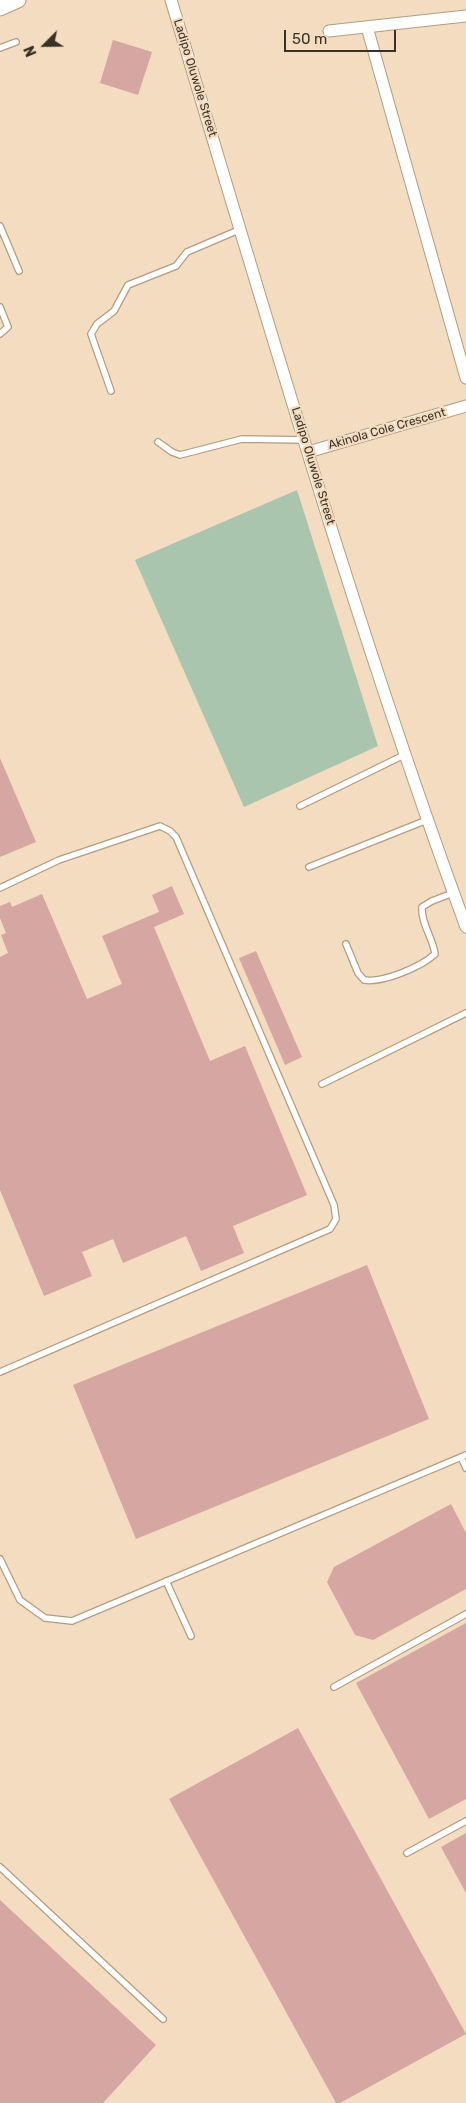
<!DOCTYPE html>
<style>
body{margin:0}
#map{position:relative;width:466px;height:2103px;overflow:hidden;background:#f3dcbf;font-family:Rubik,sans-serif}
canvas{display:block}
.north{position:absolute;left:20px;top:20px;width:50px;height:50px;-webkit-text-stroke:4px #f3dcbf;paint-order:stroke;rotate:247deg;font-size:14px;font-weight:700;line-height:20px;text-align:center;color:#3a3126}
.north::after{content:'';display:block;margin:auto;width:18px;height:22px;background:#3a3126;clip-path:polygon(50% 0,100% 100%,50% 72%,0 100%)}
.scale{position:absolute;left:284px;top:30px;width:112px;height:22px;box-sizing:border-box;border:2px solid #3a3126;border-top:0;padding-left:6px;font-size:15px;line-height:18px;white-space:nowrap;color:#3a3126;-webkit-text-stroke:4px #f3dcbf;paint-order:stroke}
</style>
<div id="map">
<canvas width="466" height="2103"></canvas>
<div class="north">N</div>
<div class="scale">50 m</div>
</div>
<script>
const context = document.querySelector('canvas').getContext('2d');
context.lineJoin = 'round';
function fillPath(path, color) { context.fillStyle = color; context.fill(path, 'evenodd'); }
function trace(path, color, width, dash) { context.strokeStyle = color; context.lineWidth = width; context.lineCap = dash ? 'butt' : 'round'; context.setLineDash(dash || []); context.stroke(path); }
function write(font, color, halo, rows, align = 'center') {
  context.font = font + ' Rubik,sans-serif'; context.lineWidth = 4.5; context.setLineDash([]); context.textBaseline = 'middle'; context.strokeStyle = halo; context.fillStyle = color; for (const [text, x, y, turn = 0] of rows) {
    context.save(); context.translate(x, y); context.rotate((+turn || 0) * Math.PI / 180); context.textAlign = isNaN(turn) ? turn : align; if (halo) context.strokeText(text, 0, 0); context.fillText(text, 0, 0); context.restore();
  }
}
const green = new Path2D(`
 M297,490L378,746L244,807L135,560Z`);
const building = new Path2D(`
 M113,40L152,52L138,95L100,83Z
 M0,758L36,842L0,857Z
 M172,886L184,914L154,927L210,1061L245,1046L307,1195L233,1226L244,1253L201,1271L186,1236L123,1263L113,1239L82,1252L92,1276L44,1296L0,1190V957L8,953L1,935L6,933L0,918V906L10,902L12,907L42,894L87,999L122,984L102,936L159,912L152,895Z
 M256,951L302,1057L285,1065L239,958Z
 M367,1265L429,1419L136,1539L73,1385Z
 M451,1504L466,1533V1589L373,1640L355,1635L327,1582L334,1567Z
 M466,1623V1799L429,1819L356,1683Z
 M298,1728L466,2034L340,2103H336L169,1799Z
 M466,1833V1893L441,1847Z
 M0,1900L156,2045L103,2103H0Z`);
const service = new Path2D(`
 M0,48L16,42
 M0,226L19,271
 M0,307L8,327L0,334
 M111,391L91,334L97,324L114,311L128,285L176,266L187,252L241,229
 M158,442L172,452L180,455L242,439L305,440
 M300,806L404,755
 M309,867L427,820
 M0,888L59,860L160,826L170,831L176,837L334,1205L336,1219L330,1229L0,1372
 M346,944L358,973L364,980C383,983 421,967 435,954C433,938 421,924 422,907L432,901L453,893
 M322,1084L466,1013
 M461,1457L466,1468
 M0,1559L20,1600L45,1618L72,1621L466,1455
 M166,1581L191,1636
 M334,1687L466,1614
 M407,1853L466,1821
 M0,1867L163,2019`);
const minor = new Path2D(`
 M171,0C265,310 354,623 466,927
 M367,27L466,378
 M329,31L466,16
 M308,452L466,406`);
const tertiary = new Path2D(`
 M0,8L18,0`);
const streetNames = [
 ["Ladipo Oluwole Street",195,78,73],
 ["Akinola Cole Crescent",387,429,-16],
 ["Ladipo Oluwole Street",313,466,73]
];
fillPath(green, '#aac5ae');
fillPath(building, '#d6a6a3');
trace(service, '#b39d82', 8);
trace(minor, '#b39d82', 13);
trace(tertiary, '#b39d82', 17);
trace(service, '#fff', 5.5);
trace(minor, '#fff', 11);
trace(tertiary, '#fff', 15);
write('12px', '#3a3126', '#f3dcbf', streetNames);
</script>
